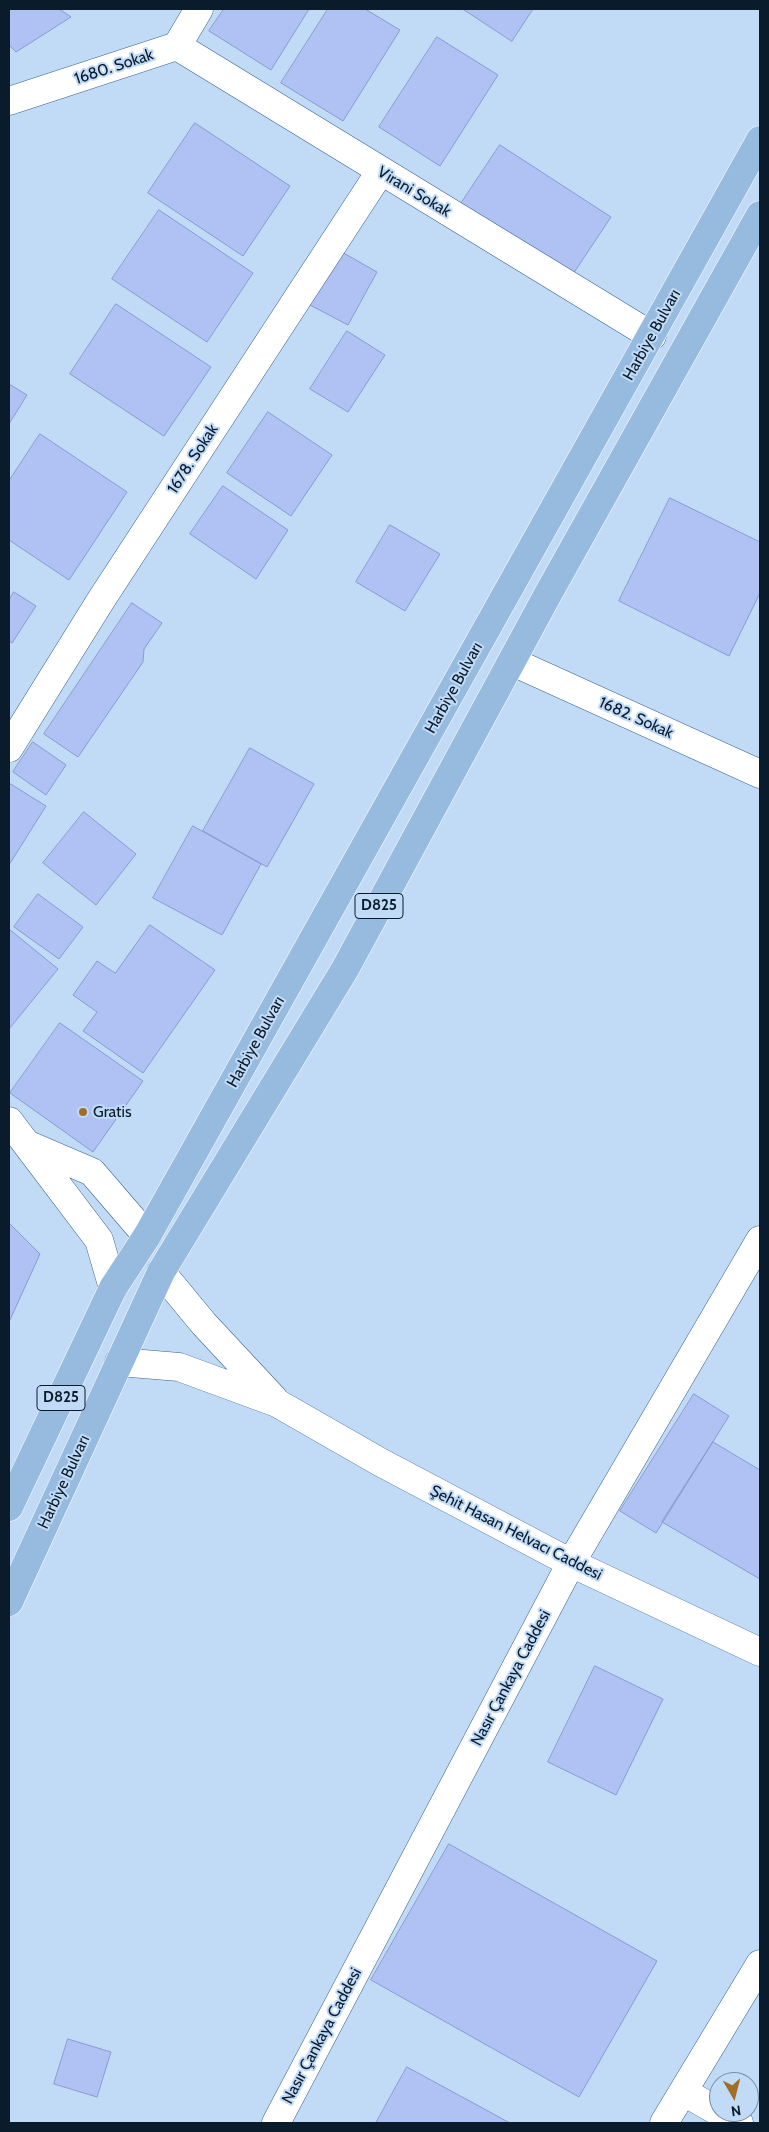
<!DOCTYPE html>
<meta charset="utf-8">
<style>
body{margin:0}
#map{position:relative;width:769px;height:2132px;overflow:hidden;background:#c1dbf7;font-family:Cabin,sans-serif}
canvas{display:block}
.frame{position:absolute;inset:0;border:10px solid #0a1b2b;pointer-events:none}
.north{position:absolute;left:709px;top:2072px;width:50px;height:50px;box-sizing:border-box;background:#c1dbf7;border:1px solid #788ea5;border-radius:50%;rotate:172deg;font-size:14px;font-weight:700;line-height:20px;text-align:center;color:#0a1b2b}
.north::after{content:'';display:block;margin:auto;width:18px;height:22px;background:#a26d26;clip-path:polygon(50% 0,100% 100%,50% 72%,0 100%)}
</style>
<div id="map">
<canvas width="769" height="2132"></canvas>
<div class="frame"></div>
<div class="north">N</div>
</div>
<script>
const context = document.querySelector('canvas').getContext('2d');
context.lineJoin = 'round';
function fillPath(path, color) { context.fillStyle = color; context.fill(path, 'evenodd'); }
function trace(path, color, width, dash) { context.strokeStyle = color; context.lineWidth = width; context.lineCap = dash ? 'butt' : 'round'; context.setLineDash(dash || []); context.stroke(path); }
function write(font, color, halo, rows, align = 'center') {
  context.font = font + ' Cabin,sans-serif'; context.lineWidth = 4; context.setLineDash([]); context.textBaseline = 'middle'; context.strokeStyle = halo; context.fillStyle = color; for (const [text, x, y, turn = 0] of rows) {
    context.save(); context.translate(x, y); context.rotate((+turn || 0) * Math.PI / 180); context.textAlign = isNaN(turn) ? turn : align; if (halo) context.strokeText(text, 0, 0); context.fillText(text, 0, 0); context.restore();
  }
}
const building = new Path2D(`
 M9,9H59L71,17L16,52L9,45Z
 M224,9H309L271,70L209,31Z
 M328,9H365L400,30L343,121L281,83Z
 M463,9H533L512,41Z
 M437,37L498,75L440,166L379,127Z
 M195,123L290,186L243,256L148,193Z
 M500,145L611,217L571,277L460,205Z
 M159,210L253,273L207,342L112,279Z
 M340,251L377,272L348,325L310,305Z
 M116,304L211,367L164,436L70,374Z
 M347,331L385,355L348,412L310,389Z
 M9,384L27,395L9,424Z
 M268,412L332,455L291,516L227,473Z
 M40,434L127,492L69,580L9,540V481Z
 M223,486L288,530L256,579L190,534Z
 M670,498L760,542V593L729,656L619,601Z
 M390,525L440,554L405,611L356,582Z
 M14,592L36,606L12,643L9,641V600Z
 M132,603L162,623L144,649L143,662L78,757L44,734Z
 M33,742L66,765L46,795L13,772Z
 M250,748L314,784L267,867L203,831Z
 M9,783L46,806L9,865Z
 M84,812L136,854L96,905L43,863Z
 M193,826L261,864L222,935L153,898Z
 M38,894L83,927L59,959L14,927Z
 M150,925L215,970L143,1073L83,1031L97,1012L73,995L97,961L115,973Z
 M9,929L58,969L9,1029Z
 M60,1023L143,1081L93,1152L10,1093Z
 M9,1223L40,1254L9,1322Z
 M694,1394L729,1416L656,1533L620,1511Z
 M713,1442L760,1470V1579L662,1522Z
 M595,1666L663,1699L616,1795L548,1762Z
 M449,1844L657,1961L579,2097L371,1980Z
 M68,2039L111,2052L97,2097L54,2084Z
 M407,2067L510,2123H376Z`);
const street = new Path2D(`
 M177,46L652,336
 M9,101L177,46L199,9
 M513,662L760,774
 M9,748L101,600L380,172
 M161,1272L204,1324L273,1398
 M119,1362L179,1367L277,1403L380,1462L571,1563L760,1652
 M684,2092L719,2112
 M719,2112L739,2123
 M276,2123L571,1563L760,1240
 M664,2123L760,1964`);
const secondary = new Path2D(`
 M9,1121L99,1240L113,1288
 M29,1145L92,1172L147,1236`);
const primary = new Path2D(`
 M9,1507L113,1288L147,1236L760,140
 M9,1602L161,1272L345,969L548,594L760,215`);
const markers = [
 [83,1112,5,"#a26d26"]
];
const shields = [
 [379,906,48],
 [61,1398,48]
];
const shieldNames = [
 ["D825",379,906],
 ["D825",61,1398]
];
const streetNames = [
 ["1680. Sokak",114,67,-18],
 ["Virani Sokak",414,192,31],
 ["Harbiye Bulvarı",652,335,-61],
 ["1678. Sokak",193,459,-57],
 ["Harbiye Bulvarı",454,688,-61],
 ["1682. Sokak",636,718,24],
 ["Harbiye Bulvarı",256,1042,-61],
 ["Harbiye Bulvarı",64,1482,-65],
 ["Şehit Hasan Helvacı Caddesi",516,1533,27],
 ["Nasır Çankaya Caddesi",511,1678,-62],
 ["Nasır Çankaya Caddesi",322,2036,-62]
];
const poiNames = [
 ["Gratis",93,1112]
];
fillPath(building, '#b0c1f4');
trace(building, '#899ace', 1);
trace(street, '#3a618a', 29);
trace(secondary, '#3a618a', 29);
trace(primary, '#fff', 29);
trace(street, '#fff', 28);
trace(secondary, '#fff', 28);
trace(primary, '#97bbdf', 28);
for (const [x, y, r, color] of markers) { const dot = new Path2D(); dot.arc(x, y, r, 0, 2 * Math.PI); context.fillStyle = color; context.fill(dot); trace(dot, '#c1dbf7', 2); }
for (const [x, y, w] of shields) { const box = new Path2D(); box.roundRect(x - w / 2, y - 12.5, w, 25, 4); context.fillStyle = '#c1dbf7'; context.fill(box); trace(box, '#0a1b2b', 1); }
write('bold 15px', '#0a1b2b', null, shieldNames);
write('16px', '#0a1b2b', '#c1dbf7', streetNames);
write('16px', '#0a1b2b', '#c1dbf7', poiNames, 'left');
</script>
